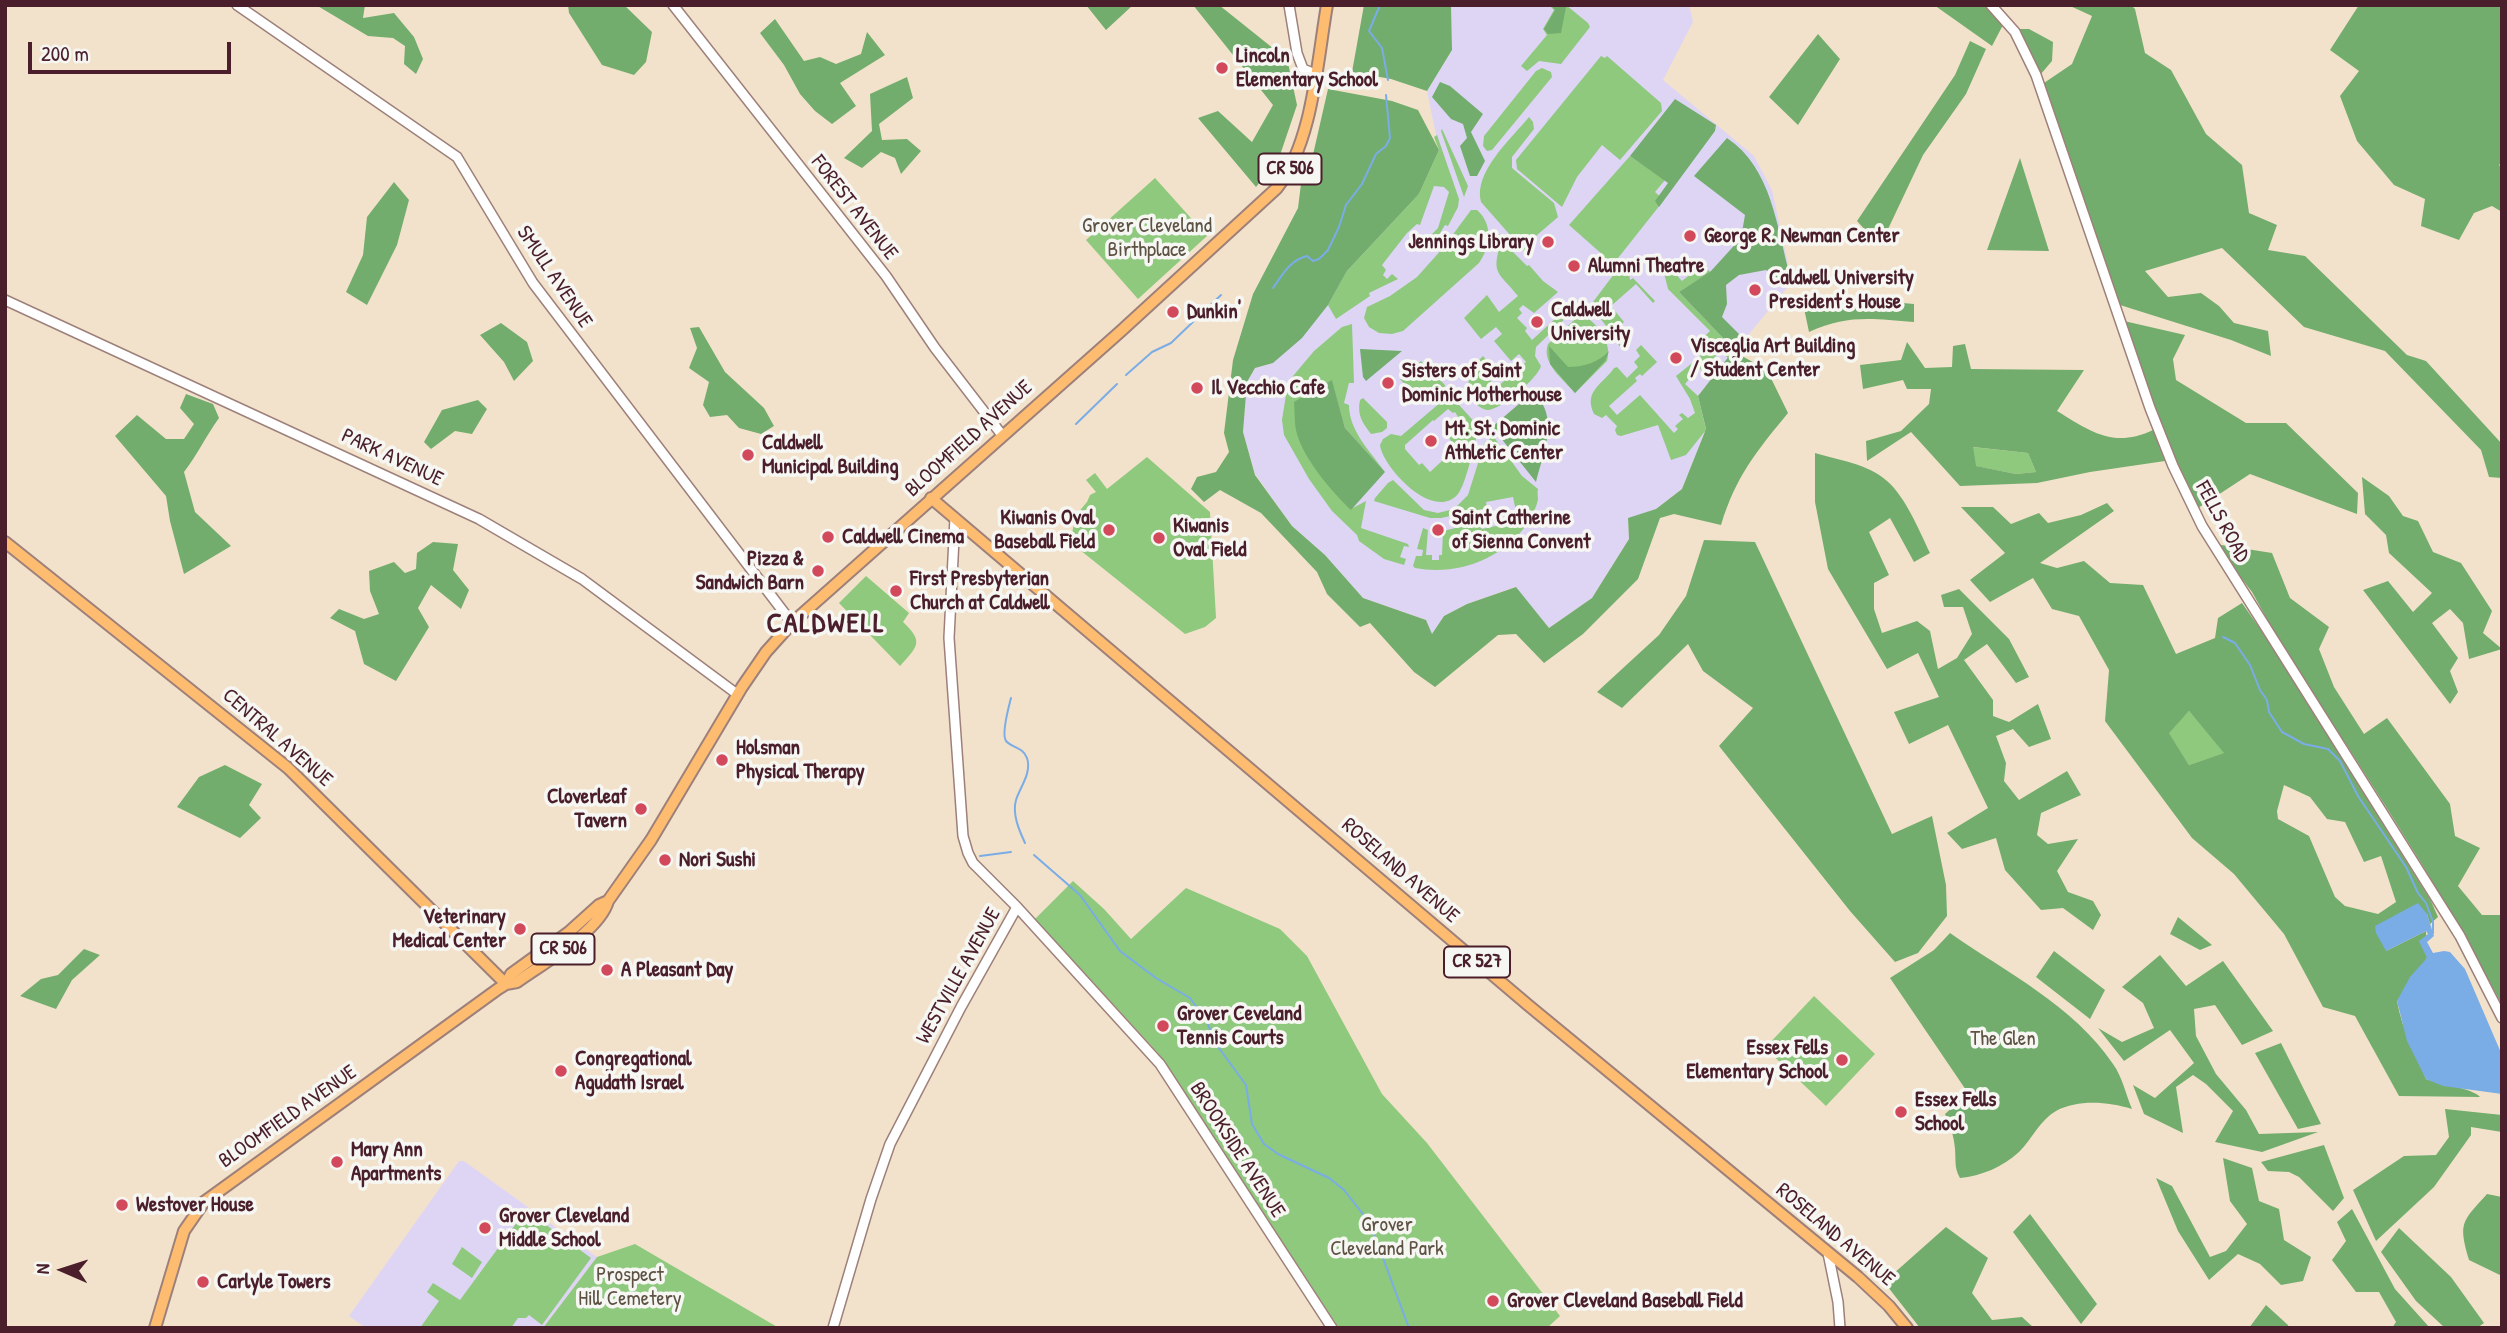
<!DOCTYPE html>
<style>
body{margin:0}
#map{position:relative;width:2507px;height:1333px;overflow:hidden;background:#f3e2cb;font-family:"Patrick Hand",sans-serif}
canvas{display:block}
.frame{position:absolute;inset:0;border:7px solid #4a1f2b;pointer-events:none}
.north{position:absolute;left:28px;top:1235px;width:70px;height:70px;-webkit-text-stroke:5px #f6f6f2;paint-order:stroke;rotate:273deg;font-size:19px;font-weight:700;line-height:28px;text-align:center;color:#4a1f2b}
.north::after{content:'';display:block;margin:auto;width:24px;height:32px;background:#4a1f2b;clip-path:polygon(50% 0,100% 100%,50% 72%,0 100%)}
.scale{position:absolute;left:28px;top:42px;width:203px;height:32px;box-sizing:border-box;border:4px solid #4a1f2b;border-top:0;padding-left:9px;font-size:21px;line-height:24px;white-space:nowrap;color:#4a1f2b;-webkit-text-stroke:5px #f6f6f2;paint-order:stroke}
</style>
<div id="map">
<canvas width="2507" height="1333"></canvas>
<div class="frame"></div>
<div class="north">N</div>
<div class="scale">200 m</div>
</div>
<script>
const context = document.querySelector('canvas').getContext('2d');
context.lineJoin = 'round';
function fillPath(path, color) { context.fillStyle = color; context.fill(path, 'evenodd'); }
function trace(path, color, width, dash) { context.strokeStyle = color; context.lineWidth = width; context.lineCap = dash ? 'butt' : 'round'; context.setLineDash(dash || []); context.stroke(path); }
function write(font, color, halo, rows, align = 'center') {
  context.font = font + ' "Patrick Hand",sans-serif'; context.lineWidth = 7; context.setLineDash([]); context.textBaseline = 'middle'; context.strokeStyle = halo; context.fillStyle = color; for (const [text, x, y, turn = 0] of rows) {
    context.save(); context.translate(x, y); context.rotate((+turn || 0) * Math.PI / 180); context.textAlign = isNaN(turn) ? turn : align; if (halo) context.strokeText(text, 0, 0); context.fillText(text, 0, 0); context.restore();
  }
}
const built = new Path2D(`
 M1451,5H1689L1693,22L1663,80L1754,156L1772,190L1792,282L1698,396L1706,429L1682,489L1656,509L1628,519L1629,539L1592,598L1549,628L1515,587L1467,604L1444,616L1432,635L1426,620L1363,598L1325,555L1292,526L1255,474L1243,432L1247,382L1255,368L1273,363L1347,271L1419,194L1439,150L1427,91L1452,50Z
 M459,1161H464L597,1257L543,1328H366L349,1316Z`);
const green = new Path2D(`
 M1549,5H1566L1588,23L1590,27L1561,64L1539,61L1527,71L1521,66L1547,35L1543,29L1554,10Z
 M1601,56L1605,58L1607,56L1661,103L1662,111L1620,160L1602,145L1577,177L1562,207L1517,169L1516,160Z
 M1542,68L1551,72L1552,77L1492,150L1487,151L1483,146L1484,136L1536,71Z
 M1529,117L1533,122L1534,129L1512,157V168L1554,203L1558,217L1529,242L1525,252L1481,202C1473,172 1512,138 1529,117Z
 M1442,129L1468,186L1464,197L1441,131Z
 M1437,135L1459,199L1458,207L1448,226L1445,225L1437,238L1432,234L1438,228L1449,192L1444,187L1434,186L1420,225L1417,224L1407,233L1382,265L1386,270L1383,275L1387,279L1392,274L1398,279L1369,293L1370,296L1336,319L1328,305L1347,271L1419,194L1439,150L1434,137Z
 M1630,156L1665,180L1655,192L1664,200L1607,272L1603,255L1569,225Z
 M1155,178L1207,236L1138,299L1086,240Z
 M1471,210H1477C1493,224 1491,246 1479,263L1403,331L1392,334L1379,333L1369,327L1364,318L1367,307L1390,296L1417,277L1443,248Z
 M1498,234L1502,235L1503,242L1527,266L1529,265L1543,281L1558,292L1534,313L1523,305L1519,309L1522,313L1517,318L1527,328L1525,331L1532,340L1567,308L1571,306L1573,311L1536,347L1535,356L1541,366C1538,378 1500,411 1487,410C1477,408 1472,399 1466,393L1469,380L1475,372L1476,363L1483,356L1497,373L1490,380L1496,388L1526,362L1519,354L1511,361L1494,341L1502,334L1496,327L1481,339L1464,318L1487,295L1499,312L1518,296C1498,271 1491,275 1501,242L1495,237Z
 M1703,264L1710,272L1679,292L1723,338L1736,348L1728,358L1720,351L1703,371L1699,368L1685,384L1698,396L1706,430L1686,455L1671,460L1658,425L1621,436L1617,435L1615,430L1617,426L1606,415L1602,418L1594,414C1583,391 1603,384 1614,368L1617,367L1627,378L1638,367L1634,362L1640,356L1636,350L1641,345L1657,362L1642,376L1640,374L1635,378L1637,381L1609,406L1617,415L1640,395L1674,433L1678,429L1675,426L1683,419L1679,415L1682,413L1688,418L1695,413L1690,399L1676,376L1701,356L1693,347L1710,331L1668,289L1664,273L1668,269L1671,272L1673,271L1682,281Z
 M1620,266L1623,271L1629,272L1630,280L1633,278L1655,301L1653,303L1636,284L1611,306L1624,322L1617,329L1629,341L1620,347L1612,333L1590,306Z
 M1581,314C1597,322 1613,343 1607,361L1575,393C1563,379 1541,363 1548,344Z
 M1352,324L1354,383H1349L1344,403L1349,405C1349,431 1370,451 1385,472L1345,428L1332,381L1312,393L1351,509L1366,501L1361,528L1408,544L1409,547L1404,546L1400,557L1406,559L1404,565L1384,559L1359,541L1357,535L1332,511L1309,479L1284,435L1282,420L1288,382L1314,351L1342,327Z
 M1421,361L1445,385L1444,389L1425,403L1418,400L1400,379Z
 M1448,396H1451L1479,427C1475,442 1466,484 1458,494C1433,523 1382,466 1380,445L1383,439L1391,434L1401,436ZM1448,409L1453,413L1455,412L1463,425L1449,438L1456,448L1430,472L1422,463L1419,465L1405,449V445L1433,420L1434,421Z
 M1363,398L1387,422V428L1382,432L1371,434C1362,422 1357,415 1360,400Z
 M1491,433L1522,476L1538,489C1537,492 1538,495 1538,499C1537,507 1531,517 1527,524C1503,559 1457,576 1415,568L1413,566L1416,556H1422L1423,550L1417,549L1423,528L1428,530L1426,555H1432V560H1439V555H1442L1443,531L1480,522L1482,529L1518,521L1513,497L1486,502L1487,508L1441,518H1430L1374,501L1375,498L1388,483L1393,480L1424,510L1438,513L1454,509L1468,495L1485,441L1489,442Z
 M1972,447L2028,453L2036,472L2016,474L1975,466Z
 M1147,457L1210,512L1216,618L1205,627L1185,634L1070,542L1076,515L1087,502L1090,495L1096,492L1086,480L1095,473L1107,489Z
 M866,576L909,613L903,622C924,642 918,646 900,666L839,603Z
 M2189,711L2225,753L2189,765L2168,732Z
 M1073,881L1104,909L1131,939L1186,888L1280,929L1307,956L1382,1094L1427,1143L1560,1316L1547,1328H1339L1158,1053L1035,919Z
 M1814,996L1875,1054L1826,1106L1765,1048Z
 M526,1210L591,1258L542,1325L529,1315L526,1318H518L511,1328H420L439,1301L427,1292L433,1283L460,1300Z
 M635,1244L779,1328H543L597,1257Z
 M462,1247L482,1262L472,1278L452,1264Z`);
const forest = new Path2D(`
 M316,5H365L363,18L394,13L414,37L423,59L416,74L404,64L405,46L393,38L368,36Z
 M568,5H624L652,32L646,62L634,75L602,65L569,13Z
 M1086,5H1133L1106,30Z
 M1193,5H1219L1274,49H1285L1297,105L1279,158L1256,187L1198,118L1218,111L1252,142L1273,105Z
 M1364,5H1451L1452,50L1427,91L1391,79L1352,72Z
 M1551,5L1566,7L1561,33L1548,34L1544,29L1555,10Z
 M1934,5H1988L2004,23L1992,46Z
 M2068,5H2131L2135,9L2145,53L2171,70L2206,134L2242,165L2249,213L2277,225L2268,250L2305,256L2407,355L2426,361L2502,444V478L2489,477L2481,450L2385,351L2304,327L2222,248L2145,271L2168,297L2201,293L2219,306L2234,323L2268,331L2271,356L2231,340L2120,305L2114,297L2041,85L2072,64L2092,16Z
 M2359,5H2502V162L2499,165L2502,168V212L2492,206L2474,213L2459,240L2421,226L2425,199L2394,185L2357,141L2340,96L2359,71L2330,50Z
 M775,19L804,61L820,57L836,64L861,54L867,32L885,55L840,83L856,106L832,124L815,111L800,94L784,65L760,33Z
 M2018,29H2029L2053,42L2052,61L2040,75Z
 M1818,34L1840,59L1798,125L1769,97Z
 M1970,41L1986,49L1966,94L1923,155L1880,246L1857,221L1955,75Z
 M907,77L913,98L879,124L882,140L907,139L921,151L901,174L895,158L881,152L862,168L844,158L872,131L870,94Z
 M1440,82L1450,86L1483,114L1471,132L1485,161L1477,176H1470L1460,146L1467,138L1463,124L1451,119L1432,97Z
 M1328,89L1392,101L1418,110L1439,150L1419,194L1347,271L1328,305L1302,338L1273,363L1255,368L1247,382L1243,432L1255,475L1292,526L1325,555L1363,598L1426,620L1432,634L1444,616L1467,604L1516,587L1549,628L1592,598L1629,539L1628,518L1656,509L1682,489L1706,429L1698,396L1733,351L1767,370L1788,413C1756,452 1736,476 1721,525L1674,514L1660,518L1638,579L1583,634L1544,663L1516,634L1498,635L1435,687L1414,672L1370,623L1360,627L1327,594L1317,572L1261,513L1220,490L1204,502L1191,489L1197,477L1216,472L1229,452L1224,433L1233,360L1253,294L1298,208L1301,184L1312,159Z
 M1675,99L1716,125L1715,131L1659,207L1655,201L1668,183L1630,156Z
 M1727,138C1772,168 1777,228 1790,276L1786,284L1766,270L1739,275L1726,285L1727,304L1722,317L1741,336L1733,346L1723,338L1679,292L1711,271L1741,238L1745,215L1694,176Z
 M2020,158L2049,251L1987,250Z
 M394,182L409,200L397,245L367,305L346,292L363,255L367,217Z
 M1801,294L1914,304V322C1873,319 1848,314 1809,332Z
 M2124,321L2185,335L2173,359L2176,380L2246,423H2286L2358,493L2357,514L2250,474L2195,510L2171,459Z
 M501,323L527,342L533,361L514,381L504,362L480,335Z
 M699,327L725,372L764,408L774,426L761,434L739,428L727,415L710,417L703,405L709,382L689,368L697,348L690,328Z
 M1907,342L1925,368L1952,367L1953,346L1965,344L1971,369L2084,370L2057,411C2090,431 2113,449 2153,430L2165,461L2090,472L2037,483L1960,486L1911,432L1867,461L1866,441L1901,431L1929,404L1931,389H1907L1903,380L1863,389L1860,365L1901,360ZM1973,447L2028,453L2036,472L2016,474L1976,466Z
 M1549,346L1568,367C1583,367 1598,363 1609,351L1605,361L1575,393L1550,364Z
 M1360,349L1402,351L1366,381L1363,377Z
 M1332,380L1345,428L1385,472L1351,510C1332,492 1304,459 1297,434C1294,424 1295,412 1294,402Z
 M1533,392C1560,417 1544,450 1536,482L1492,427Z
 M186,394L213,404L219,418C206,436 197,455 184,472L195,512L231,546L184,574L170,521L166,496L115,436L137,415L166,439H184L194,424L180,408Z
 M478,400L487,409L472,434L455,431L431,449L424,442L442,410Z
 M1815,453C1838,460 1869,464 1887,481C1905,496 1920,532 1930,553L1914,562L1890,518L1869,532L1889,575L1874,583V609L1882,633L1917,621L1930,631L1938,669L1957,658L1972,634L1963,607H1944L1941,595L1959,589L2009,639L2029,677L2016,683L1987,644L1964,660L1993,700V716L2009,722L2038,704L2051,739L2029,747L2013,729L1996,736L2006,763L2004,781L2019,800L2067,771L2081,795L2041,813L2037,835L2048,844L2078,839L2057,871L2068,892L2093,901L2101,915L2093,930L2063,908L2041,910L2005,870L1996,838L1962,849L1947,833L1988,808L1948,725L1909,744L1894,712L1939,697L1918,653L1887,669L1828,569L1815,502Z
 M2362,477L2389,496L2403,516L2418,521L2433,552L2461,563L2492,611L2483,633L2502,649L2469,659L2463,623L2450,609L2432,623L2458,658L2450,671L2458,692L2450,704L2363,590L2388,581L2413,612L2432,593L2389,553L2386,535L2365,514Z
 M2107,503L2114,511L2040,563L2057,568L2084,561L2110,583L2143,585L2176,654L2215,638L2218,618L2242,603L2277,653L2431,901L2438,917L2430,924L2427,914L2386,951L2426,931L2427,958L2397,1001C2402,1030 2415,1053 2426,1079C2439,1084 2472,1088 2480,1097L2399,1096L2355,1016L2323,1007L2284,934L2234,874L2192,838L2105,721L2109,670L2079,616L2052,609L2033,578L1990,602L1970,580L2005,553L1961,507H1993L2011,524L2039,513L2048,523L2081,515ZM2189,711L2224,753L2189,765L2169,733ZM2284,785L2310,797L2327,819L2345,822L2364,862L2381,856L2396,902L2378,914L2345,906L2335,897L2309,836L2278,819L2277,811Z
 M1704,540L1755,542L1892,834L1932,816L1946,885L1947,916L1918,953L1895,962L1850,911L1719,746L1753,708L1703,671L1688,644L1622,708L1597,692L1659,635L1686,596Z
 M433,542L458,544L453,570L469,590L461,609L431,585L418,608L429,627L396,681L364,664L355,631L330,618L339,609L364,619L379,614L370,591L369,571L394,562L405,573L416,569L417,553Z
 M2215,544L2272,553L2290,598L2329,627L2319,649L2334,687L2364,734L2387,718L2450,804L2455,836L2480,848L2458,886L2482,915H2502L2500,942L2502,943V1005C2434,874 2350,753 2272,628L2252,592Z
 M225,765L262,784L249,805L261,818L240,838L177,807L199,777Z
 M2178,917L2212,945L2200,950L2170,934Z
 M1950,933C2007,973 2073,1005 2113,1064C2122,1076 2126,1095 2132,1109C2108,1102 2079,1099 2056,1111C2040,1120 2032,1139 2019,1152C2003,1167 1981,1176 1960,1178C1954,1168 1956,1160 1955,1149C1954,1136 1950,1125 1945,1114L1968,1093L1890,978L1934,950Z
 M84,949L100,955L72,980L56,1009L20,996L41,979L58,975Z
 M2054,951L2105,990L2090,1019L2036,977Z
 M2160,955L2186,986L2223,961L2273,1031L2242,1045L2215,1005L2194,1009L2196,1036L2216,1074L2246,1110L2259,1134L2318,1132L2262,1152L2215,1142L2233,1111L2206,1084L2193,1075L2176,1087L2183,1133L2144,1114L2133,1085L2155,1098L2194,1063L2170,1030L2124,1061L2098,1028L2122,1042L2154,1028L2143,1003L2122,987Z
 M2281,1043L2321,1124L2298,1129L2255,1053Z
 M2445,1109L2502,1115V1132L2471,1127V1135L2434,1187L2376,1241L2353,1190L2404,1156L2436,1155L2449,1137Z
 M2324,1145L2344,1198L2333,1211L2299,1177L2289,1172L2268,1171L2261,1162Z
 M2223,1158L2252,1168L2259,1201L2279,1209L2284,1240L2311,1257L2303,1281L2281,1285L2260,1264L2238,1254L2209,1280L2178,1231L2156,1178L2172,1186L2210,1257L2226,1251L2247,1224L2230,1201Z
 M2487,1194L2502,1197V1276L2469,1260C2458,1222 2462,1222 2487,1194Z
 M2352,1209L2395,1289L2430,1328H2392L2396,1322L2379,1292H2356L2332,1260L2346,1241L2337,1222Z
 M2030,1214L2097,1304L2081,1324L2013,1232Z
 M1946,1227L1988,1258L1972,1293L1992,1320L2022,1317L2034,1328H1920L1884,1282Z
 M2399,1228L2451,1277L2484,1323L2477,1328H2445L2416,1301L2381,1252Z
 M2266,1305L2288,1325L2289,1328H2249Z`);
const water = new Path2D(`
 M2418,903L2427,914L2434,936L2427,942L2433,953L2444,951L2450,952L2465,969L2502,1055V1094L2443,1086L2426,1079L2407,1041L2397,1001L2410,977L2427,958L2419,941L2428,934L2426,931L2386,951L2376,933L2375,926Z`);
const stream = new Path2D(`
 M1380,5L1369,31L1382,48L1388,80
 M1273,288C1283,274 1290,260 1307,256L1313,261L1319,259L1328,250L1339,227L1346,205L1362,184L1376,154L1386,146L1390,138L1386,95
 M1126,375L1152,352L1171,343L1221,295
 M1076,424L1117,384
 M2223,637L2235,643L2250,665L2260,690L2267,700L2269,712L2282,732L2304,744L2328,749L2340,761L2358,796L2406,867L2418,893L2426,903L2433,922V933
 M1011,698C1009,706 1001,734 1006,741C1012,748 1023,747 1027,758C1032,773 1020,787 1016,800C1012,814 1019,830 1025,843
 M1034,855L1080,895L1120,951L1156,978L1190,998L1207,1022L1216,1044L1246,1085L1252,1124L1264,1144L1278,1154L1329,1178L1344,1190L1370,1223L1409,1328
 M980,856L1011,852`);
const minor = new Path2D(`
 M237,5L457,157L533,283L792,623
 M673,5L886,276L935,348L1002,435
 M1289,5L1297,53L1303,69L1315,74
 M1991,5L2015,32L2036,75L2150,408L2173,466L2202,526L2460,936L2502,1018
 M5,300L479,519L582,579L737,694
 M955,518L949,638L963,836L968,853L973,863L1017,907L1160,1064L1332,1328
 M1828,1253L1838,1302L1840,1328
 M833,1328L871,1199L890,1144L961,1007L1017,907`);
const major = new Path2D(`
 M931,498L1528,1005L1858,1277L1889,1306L1907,1328
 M5,542L288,768L506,984
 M506,984L511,974L569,932L599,905L608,901
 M155,1328L184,1231L204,1202L498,989L506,984L517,982C542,964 600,931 608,901L651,840L742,687L766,652L792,623L1121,331L1277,188C1313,142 1317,62 1327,5`);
const markers = [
 [1222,68,7,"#d1495b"],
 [1690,236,7,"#d1495b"],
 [1548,242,7,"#d1495b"],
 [1574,266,7,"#d1495b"],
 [1755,290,7,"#d1495b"],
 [1173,312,7,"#d1495b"],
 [1537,322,7,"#d1495b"],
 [1676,358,7,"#d1495b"],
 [1388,383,7,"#d1495b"],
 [1197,388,7,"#d1495b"],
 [1431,441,7,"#d1495b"],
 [748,455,7,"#d1495b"],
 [1109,530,7,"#d1495b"],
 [1438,530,7,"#d1495b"],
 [828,537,7,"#d1495b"],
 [1159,538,7,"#d1495b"],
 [818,571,7,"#d1495b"],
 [896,591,7,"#d1495b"],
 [722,760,7,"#d1495b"],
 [641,809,7,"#d1495b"],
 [665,860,7,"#d1495b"],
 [520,929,7,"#d1495b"],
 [607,970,7,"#d1495b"],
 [1163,1026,7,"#d1495b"],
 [1842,1060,7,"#d1495b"],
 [561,1071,7,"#d1495b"],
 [1901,1112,7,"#d1495b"],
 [337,1162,7,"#d1495b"],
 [122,1205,7,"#d1495b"],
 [485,1228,7,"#d1495b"],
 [203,1282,7,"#d1495b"],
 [1493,1301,7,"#d1495b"]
];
const shields = [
 [1290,169,63],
 [563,949,63],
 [1477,962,66]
];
const shieldNames = [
 ["CR 506",1290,169],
 ["CR 506",563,949],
 ["CR 527",1477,962]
];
const poiNames = [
 ["Lincoln",1236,56],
 ["Elementary School",1236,80],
 ["George R. Newman Center",1704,236],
 ["Jennings Library",1534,242,"right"],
 ["Alumni Theatre",1588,266],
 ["Caldwell University",1769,278],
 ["President's House",1769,302],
 ["Caldwell",1551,310],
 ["University",1551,334],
 ["Dunkin'",1187,312],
 ["Visceglia Art Building",1690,346],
 ["/ Student Center",1690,370],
 ["Sisters of Saint",1402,371],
 ["Dominic Motherhouse",1402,395],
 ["Il Vecchio Cafe",1211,388],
 ["Mt. St. Dominic",1445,429],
 ["Athletic Center",1445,453],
 ["Caldwell",762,443],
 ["Municipal Building",762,467],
 ["Kiwanis Oval",1095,518,"right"],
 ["Baseball Field",1095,542,"right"],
 ["Saint Catherine",1452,518],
 ["of Sienna Convent",1452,542],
 ["Kiwanis",1173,526],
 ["Oval Field",1173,550],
 ["Caldwell Cinema",842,537],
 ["Pizza &",804,559,"right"],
 ["Sandwich Barn",804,583,"right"],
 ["First Presbyterian",910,579],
 ["Church at Caldwell",910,603],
 ["Holsman",736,748],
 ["Physical Therapy",736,772],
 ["Cloverleaf",627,797,"right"],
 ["Tavern",627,821,"right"],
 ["Nori Sushi",679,860],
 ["Veterinary",506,917,"right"],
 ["Medical Center",506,941,"right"],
 ["A Pleasant Day",621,970],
 ["Grover Ceveland",1177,1014],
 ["Tennis Courts",1177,1038],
 ["Essex Fells",1828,1048,"right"],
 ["Elementary School",1828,1072,"right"],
 ["Congregational",575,1059],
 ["Agudath Israel",575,1083],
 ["Essex Fells",1915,1100],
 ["School",1915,1124],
 ["Mary Ann",351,1150],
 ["Apartments",351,1174],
 ["Westover House",136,1205],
 ["Grover Cleveland",499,1216],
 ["Middle School",499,1240],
 ["Carlyle Towers",217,1282],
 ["Grover Cleveland Baseball Field",1507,1301]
];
const streetNames = [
 ["FOREST AVENUE",854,208,52],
 ["SMULL AVENUE",554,277,56],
 ["BLOOMFIELD AVENUE",969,439,-42],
 ["PARK AVENUE",392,458,25],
 ["FELLS ROAD",2222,522,61],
 ["CENTRAL AVENUE",277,738,41],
 ["ROSELAND AVENUE",1400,871,41],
 ["WESTVILLE AVENUE",959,976,-61],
 ["BLOOMFIELD AVENUE",288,1117,-35],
 ["BROOKSIDE AVENUE",1237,1150,57],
 ["ROSELAND AVENUE",1835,1235,40]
];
const parkNames = [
 ["Grover Cleveland",1147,226],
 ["Birthplace",1147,250],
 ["The Glen",2003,1039],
 ["Grover",1387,1225],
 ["Cleveland Park",1387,1249],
 ["Prospect",630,1275],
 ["Hill Cemetery",630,1299]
];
const districtNames = [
 ["CALDWELL",826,625]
];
fillPath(built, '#ded5f5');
fillPath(green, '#8ec97e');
fillPath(forest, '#72ad6d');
fillPath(water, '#7aace6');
trace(stream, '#7aace6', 2);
trace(minor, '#9e807b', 12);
trace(major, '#9e807b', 14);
trace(minor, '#fff', 9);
trace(major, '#febc70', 10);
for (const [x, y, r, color] of markers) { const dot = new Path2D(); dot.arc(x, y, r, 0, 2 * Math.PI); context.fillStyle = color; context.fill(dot); trace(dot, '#f6f6f2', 2.5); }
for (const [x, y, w] of shields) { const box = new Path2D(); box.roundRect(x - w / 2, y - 15.5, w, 31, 5); context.fillStyle = '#f6f6f2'; context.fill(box); trace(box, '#4a1f2b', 2); }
write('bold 19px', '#4a1f2b', null, shieldNames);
write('bold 21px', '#4a1f2b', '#f6f6f2', poiNames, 'left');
write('21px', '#4a1f2b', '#f6f6f2', streetNames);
write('21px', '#5e5244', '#f6f6f2', parkNames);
context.letterSpacing = '2px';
write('bold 28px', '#4a1f2b', '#f6f6f2', districtNames);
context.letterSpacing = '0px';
</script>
